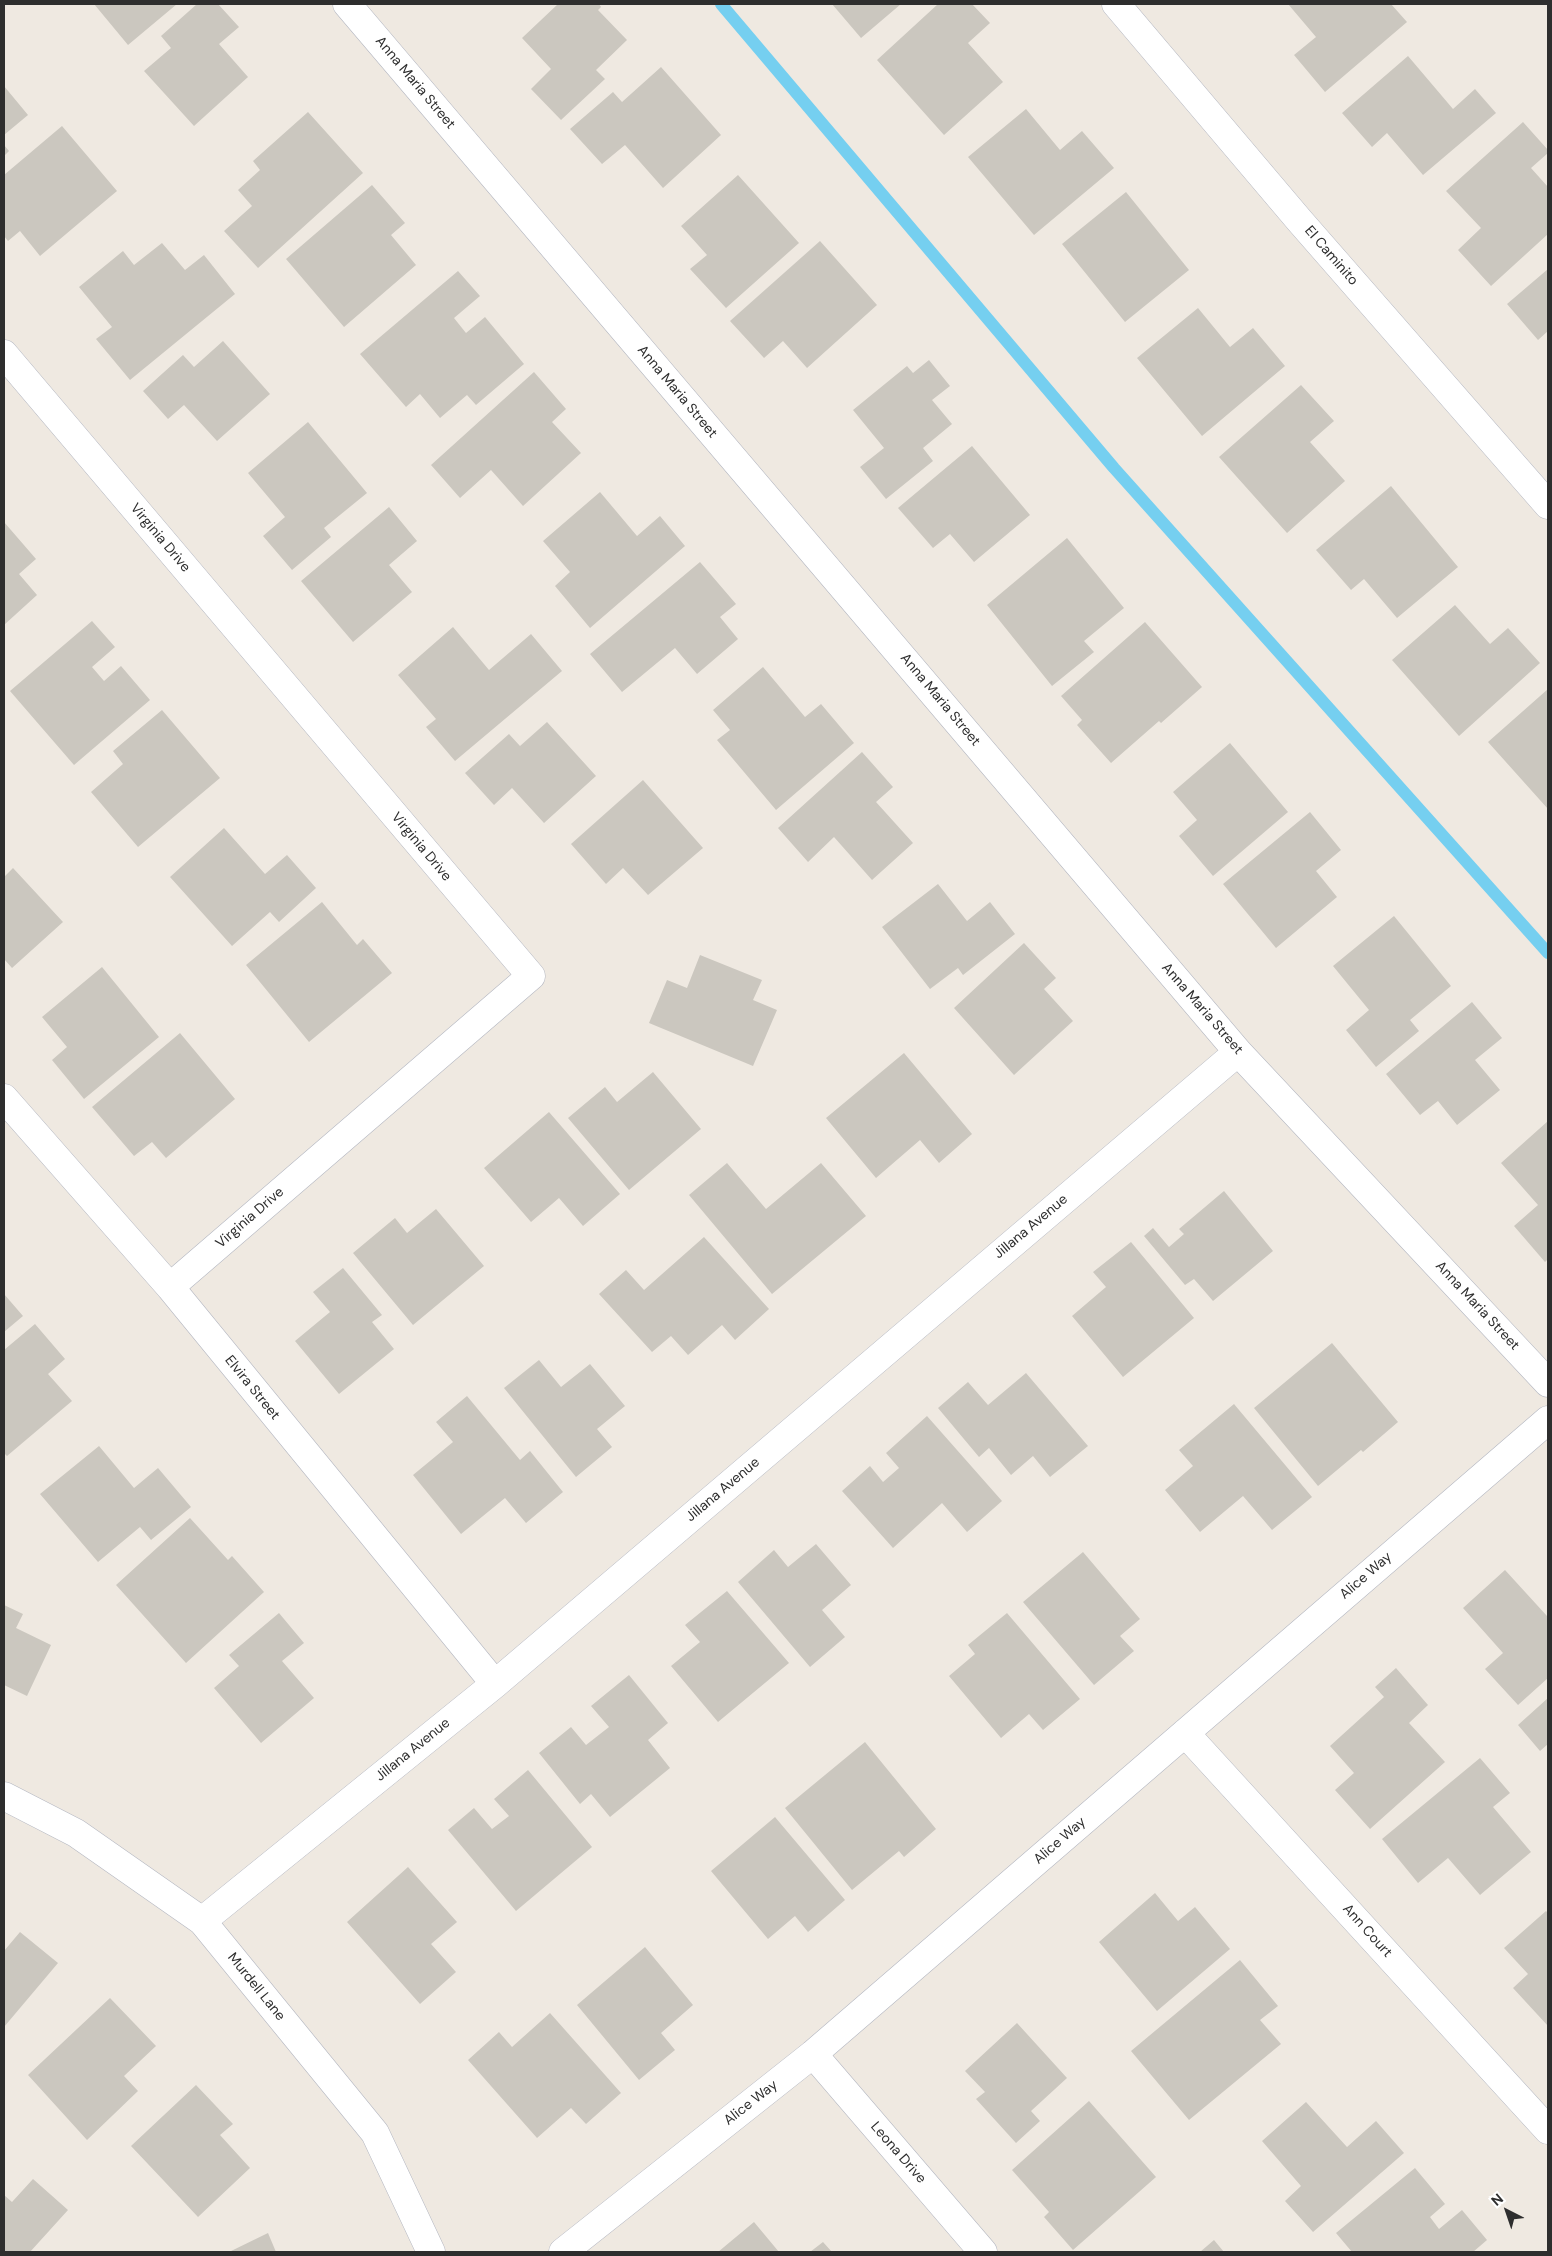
<!DOCTYPE html>
<style>
body{margin:0}
#map{position:relative;width:1552px;height:2256px;overflow:hidden;background:#efe9e1;font-family:"DM Sans",sans-serif}
canvas{display:block}
.frame{position:absolute;inset:0;border:5px solid #2e2e2e;pointer-events:none}
.north{position:absolute;left:1482px;top:2186px;width:50px;height:50px;-webkit-text-stroke:4px #fff;paint-order:stroke;rotate:319deg;font-size:14px;font-weight:700;line-height:20px;text-align:center;color:#2e2e2e}
.north::after{content:'';display:block;margin:auto;width:18px;height:22px;background:#2e2e2e;clip-path:polygon(50% 0,100% 100%,50% 72%,0 100%)}
</style>
<div id="map">
<canvas width="1552" height="2256"></canvas>
<div class="frame"></div>
<div class="north">N</div>
</div>
<script>
const context = document.querySelector('canvas').getContext('2d');
context.lineJoin = 'round';
function trace(path, color, width, dash) { context.strokeStyle = color; context.lineWidth = width; context.lineCap = dash ? 'butt' : 'round'; context.setLineDash(dash || []); context.stroke(path); }
function fillPath(path, color) { context.fillStyle = color; context.fill(path, 'evenodd'); }
function write(font, color, halo, rows, align = 'center') {
  context.font = font + ' "DM Sans",sans-serif'; context.lineWidth = 4.5; context.setLineDash([]); context.textBaseline = 'middle'; context.strokeStyle = halo; context.fillStyle = color; for (const [text, x, y, turn = 0] of rows) {
    context.save(); context.translate(x, y); context.rotate((+turn || 0) * Math.PI / 180); context.textAlign = isNaN(turn) ? turn : align; if (halo) context.strokeText(text, 0, 0); context.fillText(text, 0, 0); context.restore();
  }
}
const stream = new Path2D(`
 M721,4L1114,468L1548,953`);
const building = new Path2D(`
 M94,4H177L128,45Z
 M197,4H218L239,27L219,44L248,77L194,126L144,71L171,48L161,36Z
 M558,4H599L601,7L598,10L627,40L596,70L605,79L561,120L531,89L551,69L522,38Z
 M832,4H901L861,38Z
 M938,4H972L990,23L968,43L1003,82L944,135L877,60Z
 M1288,4H1391L1407,22L1325,92L1294,55L1316,37Z
 M1408,56L1453,109L1475,89L1496,113L1423,175L1387,133L1372,147L1342,113Z
 M661,67L721,135L663,188L625,145L602,164L570,129L613,92L622,102Z
 M4,86L28,115L4,135Z
 M1026,109L1060,150L1082,131L1114,168L1034,235L968,157Z
 M308,112L363,173L258,268L224,231L252,206L238,190L260,170L253,161Z
 M1523,122L1548,150V153L1531,168L1548,187V234L1491,286L1458,250L1481,228L1446,191Z
 M62,126L117,191L40,256L20,231L8,241L4,236V175Z
 M4,145L9,151L4,156Z
 M738,175L799,243L726,308L690,269L707,255L681,226Z
 M372,185L405,223L391,235L416,265L344,327L286,259Z
 M1126,192L1189,270L1125,322L1062,244Z
 M820,241L877,305L807,368L783,341L764,358L730,321Z
 M162,243L185,270L204,255L235,294L130,380L96,339L112,327L79,287L123,251L134,265Z
 M1548,269V331L1538,340L1507,304Z
 M458,271L480,296L454,318L466,333L485,317L524,364L476,405L467,395L440,418L420,394L406,407L360,354Z
 M1198,308L1230,347L1253,328L1285,366L1202,436L1137,358Z
 M223,341L270,394L217,441L184,405L168,419L143,391L183,355L194,367Z
 M929,360L950,386L932,400L952,424L923,448L933,461L886,499L860,467L884,448L853,410L907,366L913,373Z
 M534,372L566,409L552,422L581,453L523,506L491,470L460,498L431,465Z
 M1301,385L1334,421L1310,442L1345,481L1287,533L1219,457Z
 M308,422L367,493L324,528L331,537L292,570L263,536L285,517L248,473Z
 M972,446L1030,515L974,562L950,534L933,548L898,508Z
 M1391,486L1458,567L1397,618L1364,579L1351,590L1316,550Z
 M600,492L637,536L660,516L685,546L590,628L555,586L570,572L543,541Z
 M389,507L417,541L389,565L412,592L353,642L301,581Z
 M4,522L36,559L19,574L37,595L4,625Z
 M1067,538L1124,608L1084,641L1094,652L1052,686L987,605Z
 M700,562L736,604L720,617L738,639L697,674L675,648L622,692L590,654Z
 M1455,605L1490,644L1508,628L1540,663L1459,736L1392,660Z
 M92,621L115,647L92,667L104,681L121,666L150,700L74,765L10,691Z
 M1145,622L1202,687L1161,723L1159,721L1111,763L1077,725L1082,720L1061,696Z
 M453,627L489,670L531,634L562,671L455,761L426,727L436,719L398,675Z
 M763,667L805,717L821,704L854,743L776,810L717,740L730,730L713,710Z
 M1548,689V809L1488,742Z
 M162,710L220,778L138,847L91,792L123,764L113,751Z
 M547,722L596,776L544,823L512,788L494,805L465,773L509,734L520,746Z
 M1230,743L1288,812L1213,876L1179,836L1197,820L1173,792Z
 M862,752L893,787L876,802L913,843L872,880L834,837L808,862L778,828Z
 M643,780L703,848L648,895L623,868L606,884L571,844Z
 M1310,812L1341,850L1316,871L1337,897L1276,948L1223,884Z
 M224,828L265,874L287,855L316,888L279,922L270,912L232,946L170,877Z
 M13,868L63,922L12,968L4,959V877Z
 M938,884L967,921L990,902L1015,934L963,975L958,968L930,989L882,927Z
 M322,902L357,945L363,939L392,973L309,1042L246,965Z
 M1394,916L1451,986L1410,1020L1419,1031L1376,1067L1346,1030L1369,1010L1333,966Z
 M1024,943L1056,978L1044,989L1073,1021L1014,1075L954,1008Z
 M700,955L762,980L753,1000L777,1010L753,1066L649,1023L667,980L687,988Z
 M102,967L159,1037L84,1099L52,1060L67,1047L42,1017Z
 M1472,1002L1502,1038L1475,1060L1500,1090L1457,1125L1438,1101L1420,1115L1386,1074Z
 M180,1033L235,1099L166,1158L152,1142L134,1156L92,1107Z
 M904,1053L972,1134L939,1163L920,1140L876,1178L826,1118Z
 M653,1072L701,1129L629,1190L568,1118L605,1087L617,1102Z
 M549,1112L620,1194L583,1226L559,1198L531,1222L484,1168Z
 M1548,1121V1259L1545,1262L1514,1226L1538,1205L1501,1163Z
 M727,1163L766,1209L821,1163L866,1216L772,1294L689,1195Z
 M1224,1191L1273,1251L1213,1301L1194,1279L1185,1285L1144,1236L1153,1228L1169,1247L1184,1234L1179,1229Z
 M436,1209L484,1266L413,1325L353,1253L395,1218L407,1233Z
 M704,1237L769,1309L735,1340L722,1325L688,1355L671,1336L652,1352L599,1294L626,1270L644,1290Z
 M1131,1242L1194,1318L1123,1377L1072,1316L1106,1287L1093,1272Z
 M343,1268L382,1315L372,1322L394,1349L339,1394L295,1341L330,1312L313,1292Z
 M4,1294L23,1316L4,1332Z
 M35,1324L65,1359L48,1374L72,1401L7,1456L4,1453V1350Z
 M1332,1343L1398,1422L1363,1452L1361,1450L1318,1486L1254,1408Z
 M539,1360L561,1387L590,1364L625,1406L597,1429L612,1447L576,1477L504,1388Z
 M1026,1373L1088,1446L1050,1477L1033,1456L1011,1475L989,1448L979,1457L938,1408L968,1382L988,1405Z
 M467,1396L520,1460L530,1451L563,1492L526,1523L505,1498L461,1534L413,1475L453,1442L436,1422Z
 M1234,1404L1312,1497L1272,1530L1243,1496L1200,1532L1165,1490L1193,1466L1179,1450Z
 M927,1416L1002,1501L967,1532L942,1503L893,1548L842,1491L870,1466L883,1482L899,1468L886,1453Z
 M99,1446L134,1488L158,1468L191,1507L151,1540L140,1527L98,1562L40,1494Z
 M190,1518L228,1560L232,1556L264,1592L186,1663L116,1585Z
 M816,1544L851,1585L822,1610L845,1637L810,1667L738,1582L774,1550L788,1567Z
 M1083,1552L1140,1619L1120,1636L1134,1651L1094,1685L1023,1602Z
 M1505,1570L1547,1616L1548,1615V1678L1518,1705L1485,1669L1503,1653L1463,1608Z
 M727,1591L789,1663L718,1722L671,1666L700,1642L685,1625Z
 M4,1605L23,1614L16,1628L51,1645L27,1696L4,1685Z
 M279,1613L304,1643L282,1661L314,1698L261,1743L214,1688L239,1666L229,1655Z
 M1007,1613L1080,1699L1043,1730L1029,1714L1001,1738L949,1676L975,1654L968,1645Z
 M1396,1668L1428,1705L1409,1723L1445,1762L1370,1829L1335,1790L1354,1773L1330,1746L1384,1697L1375,1687Z
 M629,1675L668,1723L648,1740L670,1768L610,1817L591,1794L580,1804L539,1753L571,1727L586,1745L609,1727L591,1706Z
 M1548,1698V1744L1540,1751L1518,1725Z
 M865,1742L936,1829L904,1857L899,1851L852,1890L785,1808Z
 M1480,1758L1510,1793L1493,1807L1531,1852L1480,1895L1448,1858L1418,1883L1382,1839Z
 M528,1770L592,1847L516,1911L448,1830L474,1808L492,1829L509,1816L494,1799Z
 M775,1817L845,1900L808,1932L795,1916L768,1939L711,1871Z
 M408,1867L457,1922L431,1944L456,1972L420,2004L347,1922Z
 M1155,1893L1178,1921L1195,1907L1230,1949L1157,2011L1099,1942Z
 M1546,1911L1548,1913V2026L1513,1988L1528,1974L1504,1948Z
 M20,1932L58,1963L4,2027V1951Z
 M645,1947L693,2005L661,2033L675,2050L639,2080L577,2005Z
 M1240,1960L1278,2006L1260,2020L1281,2044L1189,2120L1131,2051Z
 M110,1998L156,2046L124,2076L138,2091L87,2140L28,2075Z
 M550,2013L621,2093L586,2124L571,2108L537,2138L468,2060L499,2032L512,2047Z
 M1017,2023L1067,2078L1031,2111L1040,2121L1016,2143L976,2099L985,2092L965,2071Z
 M196,2085L233,2124L220,2135L250,2168L198,2217L131,2146Z
 M1089,2101L1156,2177L1073,2250L1044,2217L1049,2212L1012,2170Z
 M1306,2102L1347,2147L1376,2121L1404,2153L1313,2232L1285,2201L1301,2186L1262,2141Z
 M1415,2168L1445,2204L1430,2217L1439,2229L1462,2210L1487,2240L1473,2252H1352L1336,2233Z
 M33,2179L68,2210L30,2252H4V2195L12,2202Z
 M754,2222L779,2252H718Z
 M268,2233L276,2252H229Z
 M1214,2240L1224,2252H1200Z
 M823,2242L832,2252H810Z`);
const minor = new Path2D(`
 M347,4L1238,1052L1548,1383
 M4,354L531,976L170,1287
 M4,1098L170,1287L495,1684
 M1185,1733L1548,2130
 M202,1921L495,1684L1238,1052
 M813,2054L983,2252
 M563,2252L813,2054L1548,1420`);
const tertiary = new Path2D(`
 M1116,4L1299,220L1548,505
 M4,1796L76,1833L202,1921L375,2133L431,2252`);
const streetNames = [
 ["Anna Maria Street",415,83,50],
 ["El Caminito",1331,256,49],
 ["Anna Maria Street",677,392,50],
 ["Virginia Drive",160,538,50],
 ["Anna Maria Street",940,700,50],
 ["Virginia Drive",421,847,50],
 ["Anna Maria Street",1202,1009,49],
 ["Virginia Drive",250,1218,-41],
 ["Jillana Avenue",1031,1227,-40],
 ["Anna Maria Street",1477,1306,47],
 ["Elvira Street",252,1388,51],
 ["Jillana Avenue",723,1490,-40],
 ["Alice Way",1366,1576,-41],
 ["Jillana Avenue",413,1750,-39],
 ["Alice Way",1060,1841,-41],
 ["Ann Court",1367,1931,48],
 ["Murdell Lane",256,1987,51],
 ["Alice Way",751,2103,-38],
 ["Leona Drive",898,2153,49]
];
trace(stream, '#75cff0', 12);
fillPath(building, '#cbc7bf');
trace(minor, '#b4b7c1', 29);
trace(tertiary, '#b4b7c1', 29);
trace(minor, '#fff', 28);
trace(tertiary, '#fff', 28);
write('14px', '#2e2e2e', '#fff', streetNames);
</script>
